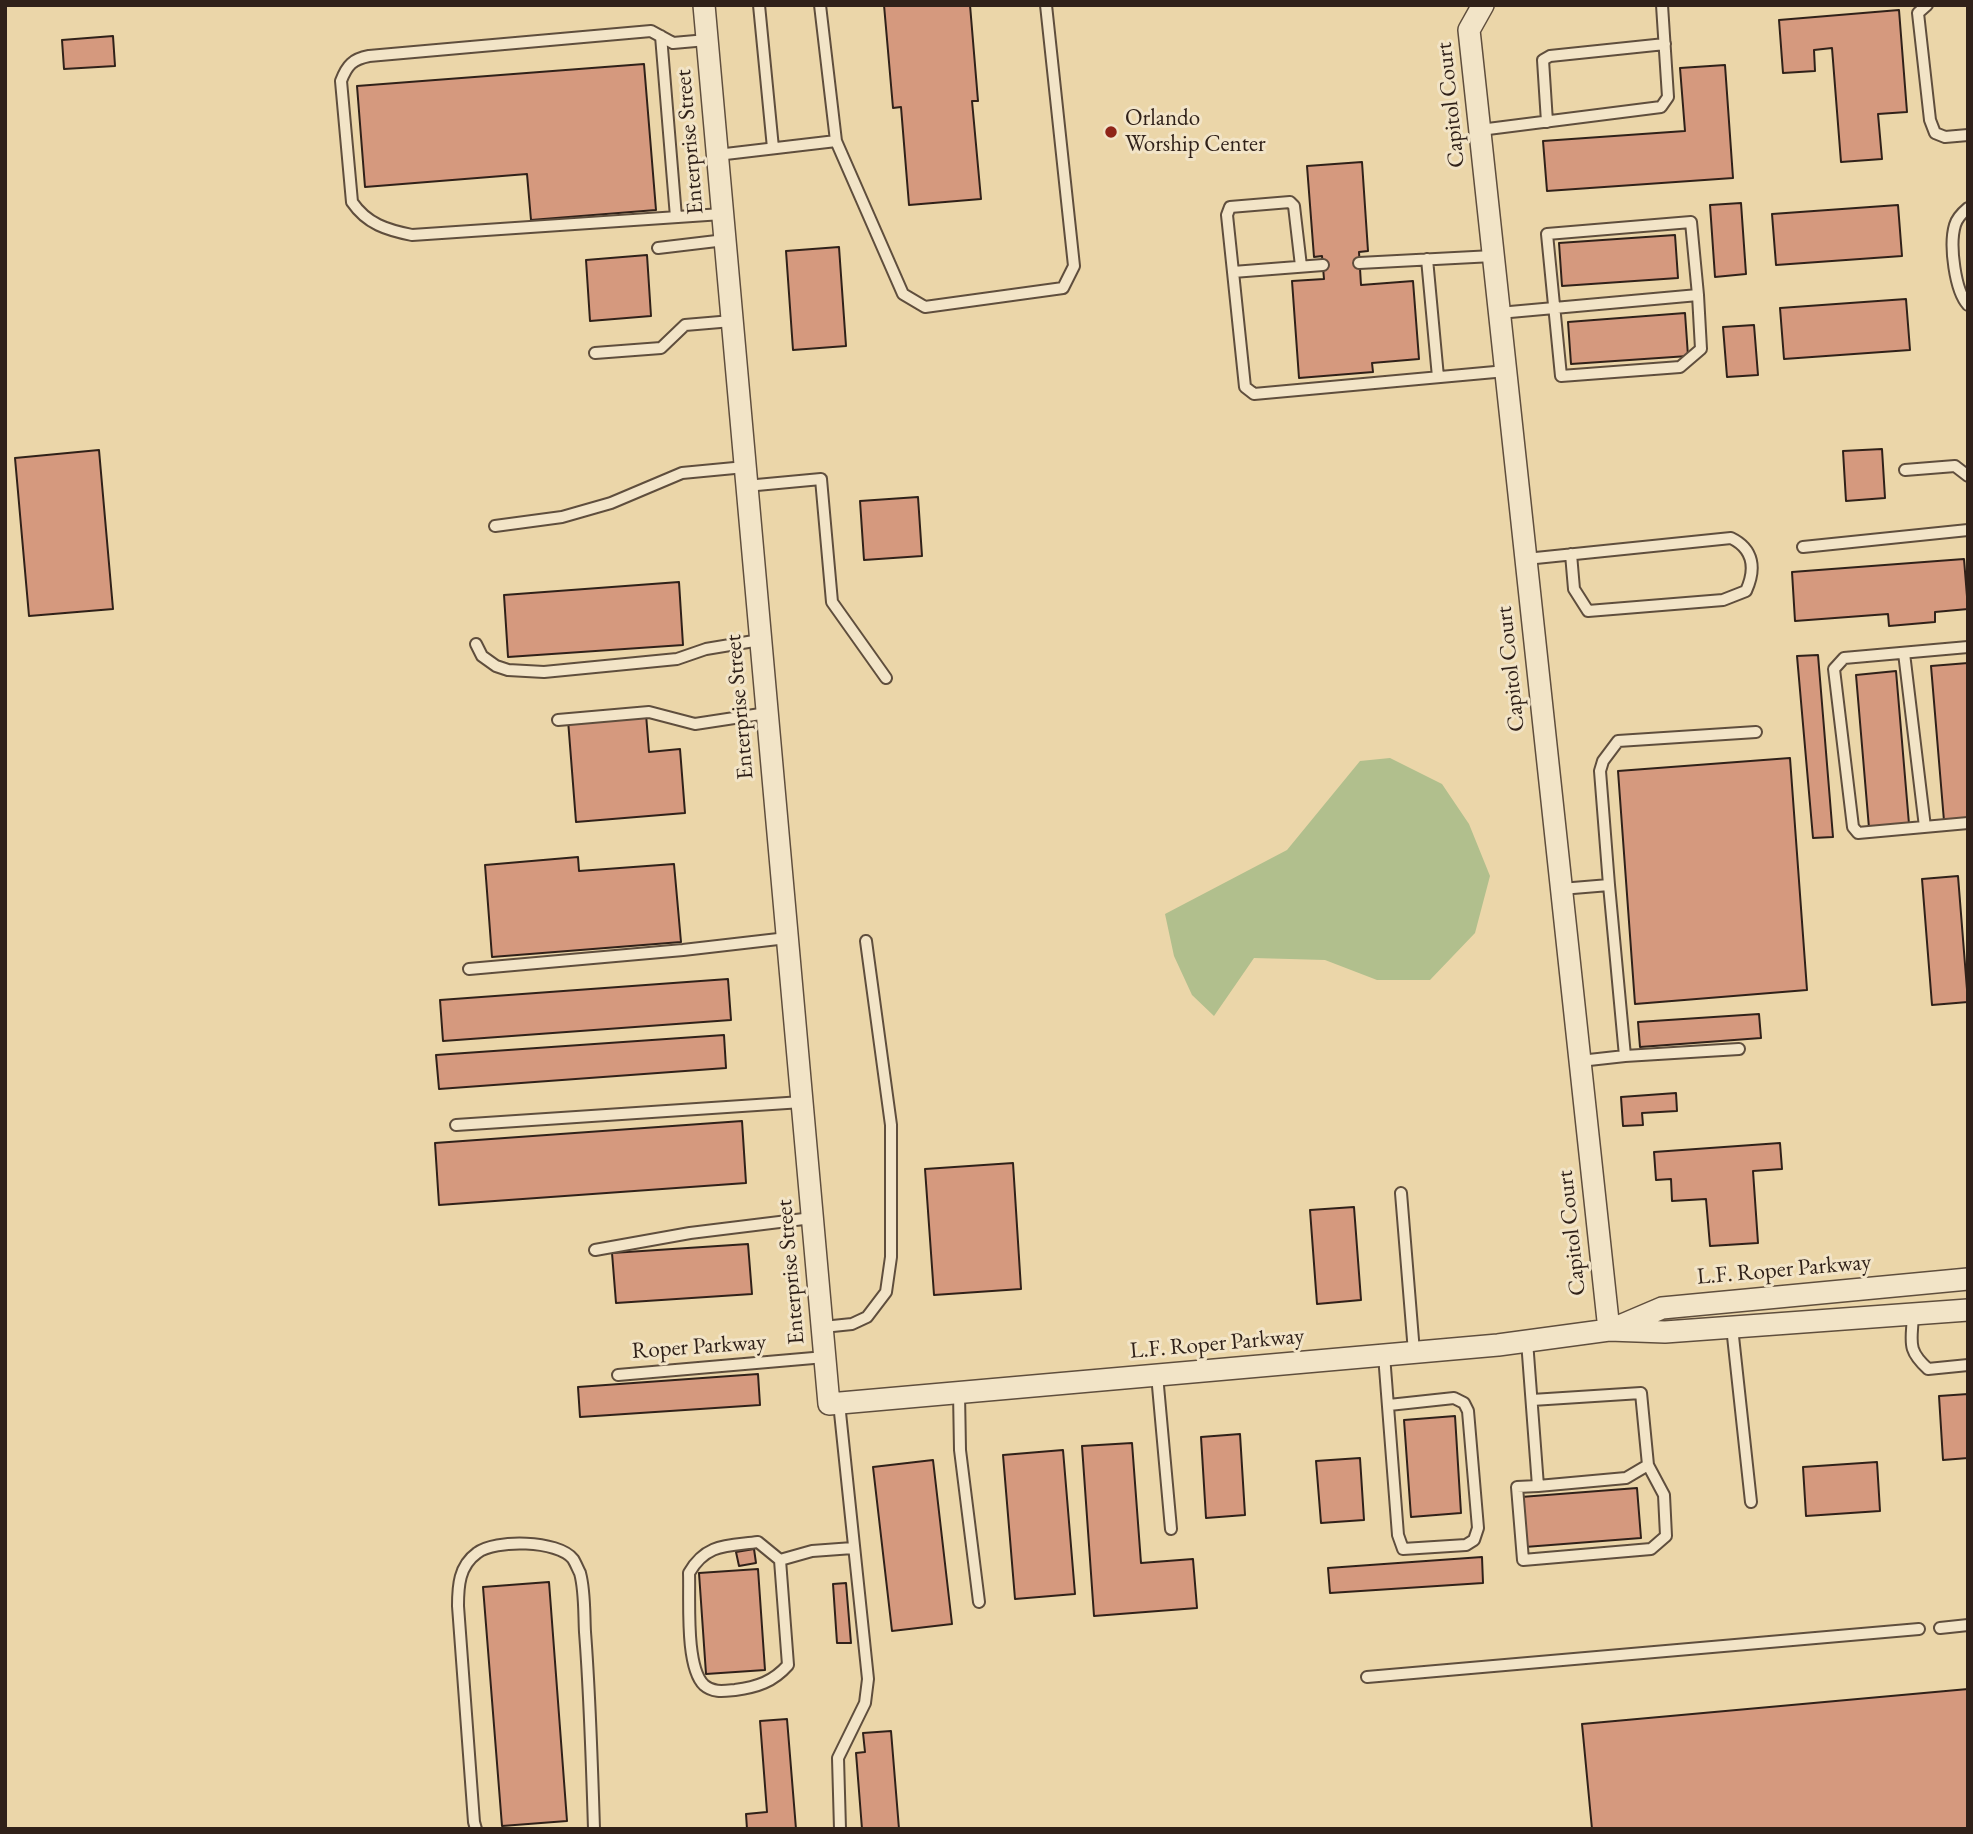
<!DOCTYPE html>
<style>
body{margin:0}
#map{position:relative;width:1973px;height:1834px;overflow:hidden;background:#ebd6a9;font-family:"EB Garamond",serif}
canvas{display:block}
.frame{position:absolute;inset:0;border:7px solid #302119;pointer-events:none}
</style>
<div id="map">
<canvas width="1973" height="1834"></canvas>
<div class="frame"></div>
</div>
<script>
const context = document.querySelector('canvas').getContext('2d');
context.lineJoin = 'round';
function fillPath(path, color) { context.fillStyle = color; context.fill(path, 'evenodd'); }
function trace(path, color, width, dash) { context.strokeStyle = color; context.lineWidth = width; context.lineCap = dash ? 'butt' : 'round'; context.setLineDash(dash || []); context.stroke(path); }
function write(font, color, halo, rows, align = 'center') {
  context.font = font + ' "EB Garamond",serif'; context.lineWidth = 6; context.setLineDash([]); context.textBaseline = 'middle'; context.strokeStyle = halo; context.fillStyle = color; for (const [text, x, y, turn = 0] of rows) {
    context.save(); context.translate(x, y); context.rotate((+turn || 0) * Math.PI / 180); context.textAlign = isNaN(turn) ? turn : align; if (halo) context.strokeText(text, 0, 0); context.fillText(text, 0, 0); context.restore();
  }
}
const green = new Path2D(`
 M1390,758L1442,784L1469,824L1490,876L1475,933L1430,980H1377L1325,960L1254,958L1214,1016L1192,995L1174,956L1165,914L1287,850L1360,761Z`);
const building = new Path2D(`
 M884,5H970L978,101H972L981,199L909,205L901,107L893,108Z
 M1899,10L1907,112L1878,114L1882,159L1841,162L1832,48L1814,50L1815,71L1783,73L1779,20Z
 M113,36L115,66L64,69L62,40Z
 M644,64L656,210L531,220L527,174L365,187L357,86Z
 M1725,65L1733,178L1547,191L1543,141L1685,131L1680,68Z
 M1362,162L1368,251L1359,252L1361,285L1413,281L1419,359L1372,363L1373,372L1299,378L1292,281L1324,279L1322,256L1314,257L1307,166Z
 M1741,203L1746,274L1715,277L1710,205Z
 M1898,205L1902,256L1776,265L1772,214Z
 M1675,235L1678,278L1562,286L1559,243Z
 M839,247L846,346L793,350L786,251Z
 M647,255L651,316L590,321L586,260Z
 M1906,299L1910,350L1784,359L1780,308Z
 M1685,313L1688,356L1571,364L1568,322Z
 M1754,325L1758,375L1727,377L1723,327Z
 M1882,449L1885,498L1846,501L1843,451Z
 M99,450L113,609L29,616L15,458Z
 M918,497L922,556L864,560L860,501Z
 M1964,559L1968,609L1935,612V622L1889,626L1888,614L1795,621L1792,572Z
 M679,582L683,645L508,657L504,595Z
 M1818,655L1833,837L1813,838L1797,656Z
 M1968,663V819L1944,821L1931,666Z
 M1896,671L1909,824L1869,828L1856,675Z
 M646,714L649,752L680,749L685,813L576,822L568,720Z
 M1790,758L1807,990L1635,1004L1618,771Z
 M578,857L579,871L674,864L681,942L492,957L485,865Z
 M1958,876L1968,1002L1932,1005L1922,879Z
 M728,979L731,1020L443,1041L440,1000Z
 M1759,1014L1761,1038L1640,1047L1638,1022Z
 M724,1035L726,1068L439,1089L436,1055Z
 M1676,1093L1677,1111L1642,1113L1643,1125L1623,1126L1621,1097Z
 M742,1121L746,1183L439,1205L435,1143Z
 M1780,1143L1782,1169L1753,1171L1758,1243L1710,1246L1706,1199L1672,1201L1671,1179L1656,1180L1654,1152Z
 M1013,1163L1021,1289L934,1295L925,1169Z
 M1354,1207L1361,1300L1317,1304L1310,1210Z
 M748,1244L752,1294L616,1303L612,1253Z
 M758,1374L760,1405L580,1417L578,1387Z
 M1968,1394V1458L1943,1460L1939,1396Z
 M1455,1416L1461,1513L1411,1517L1404,1420Z
 M1240,1434L1245,1515L1206,1518L1201,1437Z
 M1132,1443L1141,1563L1193,1559L1197,1608L1094,1616L1082,1446Z
 M1063,1450L1075,1594L1015,1599L1003,1455Z
 M1360,1458L1364,1520L1321,1523L1316,1461Z
 M933,1460L952,1624L892,1631L873,1467Z
 M1877,1462L1880,1511L1806,1516L1803,1467Z
 M1637,1488L1641,1538L1525,1547L1521,1497Z
 M754,1549L756,1563L739,1566L736,1552Z
 M1482,1557L1483,1583L1330,1593L1328,1568Z
 M758,1569L765,1670L706,1674L699,1573Z
 M549,1582L567,1821L502,1826L483,1587Z
 M846,1583L851,1643H837L833,1584Z
 M1968,1689V1829H1592L1582,1724Z
 M787,1719L796,1829H747L746,1814L767,1812L760,1721Z
 M891,1731L899,1829H862L856,1753L865,1752L863,1733Z`);
const service = new Path2D(`
 M759,5L773,148
 M820,5L836,141L903,294L925,307L1063,288L1074,266L1046,5
 M1927,5L1918,13L1930,120L1935,133L1945,137L1968,135
 M661,36L676,217
 M707,40L673,43L651,31L369,56C353,59 347,65 341,81L352,202C367,224 387,230 412,235L722,214
 M1547,122L1543,60L1550,56L1665,44
 M1480,130L1661,107L1668,97L1662,5
 M717,155L836,141
 M1968,208C1962,213 1957,218 1955,225C1949,245 1955,291 1968,305
 M658,248L725,240
 M1427,259L1438,377
 M1359,263L1493,256
 M1323,265L1233,272L1245,387L1254,394L1506,371
 M1233,272L1227,215L1230,207L1290,202L1294,206L1301,266
 M1499,313L1698,295L1691,222L1547,234L1561,376L1680,367L1701,349L1698,295
 M595,353L661,348L685,325L732,321
 M1905,470L1955,466L1968,476
 M746,486L821,479L832,602L886,678
 M495,526L562,517L611,503L682,473L745,467
 M1803,547L1968,530
 M1526,559L1731,538C1754,549 1756,569 1746,591L1723,600L1588,611L1574,589L1571,554
 M476,644L482,656L496,666L508,670L544,672L677,659L706,649L760,640
 M1968,647L1844,658L1834,669L1853,827L1858,833L1968,823
 M1904,653L1925,827
 M558,720L649,712L695,724L767,713
 M1561,889L1609,885L1600,771L1603,761L1618,741L1756,732
 M469,969L683,950L787,938
 M1625,1056L1739,1049
 M1580,1061L1625,1056L1609,885
 M456,1125L802,1102
 M1401,1193L1414,1352
 M595,1250L690,1233L812,1218
 M1913,1314C1912,1342 1906,1349 1928,1369L1968,1365
 M823,1327L852,1324L867,1317L886,1292L891,1257V1125L866,941
 M1732,1327L1751,1502
 M1527,1341L1538,1486L1517,1487L1523,1560L1651,1549L1666,1536L1664,1495L1648,1465L1641,1393L1532,1400
 M1384,1355L1398,1535L1403,1549L1466,1545L1474,1540L1478,1528L1468,1411L1464,1403L1454,1398L1389,1405
 M618,1375L825,1357
 M1157,1375L1171,1529
 M959,1393L960,1450L979,1602
 M839,1403L868,1679L865,1703L838,1758L840,1829
 M1538,1486L1626,1478L1648,1465
 M780,1560L758,1542C728,1546 706,1543 689,1573C690,1599 685,1667 704,1685C713,1693 724,1691 735,1690C757,1687 773,1682 788,1665L780,1560L812,1551L853,1548
 M1940,1628L1968,1625
 M1367,1677L1919,1629
 M476,1829L474,1822L458,1606C458,1586 459,1566 477,1553C495,1539 558,1540 573,1559C575,1562 578,1569 580,1573C585,1591 584,1614 585,1632C590,1697 592,1763 594,1829`);
const minor = new Path2D(`
 M704,5L829,1404L1498,1345L1609,1330L1665,1332L1968,1310
 M1483,5L1469,30L1609,1330
 M1615,1328L1662,1308L1968,1279`);
const markers = [
 [1111,132,7,"#8f2418"]
];
const streetNames = [
 ["Capitol Court",1451,105,-96],
 ["Enterprise Street",690,142,-95],
 ["Capitol Court",1511,669,-96],
 ["Enterprise Street",740,707,-95],
 ["Capitol Court",1572,1233,-96],
 ["L.F. Roper Parkway",1784,1270,-5],
 ["Enterprise Street",791,1272,-95],
 ["L.F. Roper Parkway",1217,1344,-5],
 ["Roper Parkway",699,1347,-4]
];
const poiNames = [
 ["Orlando",1125,119],
 ["Worship Center",1125,145]
];
fillPath(green, '#b1bf8d');
fillPath(building, '#d5997e');
trace(building, '#302119', 2);
trace(service, '#5f4e3d', 14);
trace(minor, '#5f4e3d', 24);
trace(service, '#f2e4c7', 10);
trace(minor, '#f2e4c7', 21);
for (const [x, y, r, color] of markers) { const dot = new Path2D(); dot.arc(x, y, r, 0, 2 * Math.PI); context.fillStyle = color; context.fill(dot); trace(dot, '#f2e4c7', 2.5); }
write('23px', '#302119', '#f2e4c7', streetNames);
write('23px', '#302119', '#f2e4c7', poiNames, 'left');
</script>
